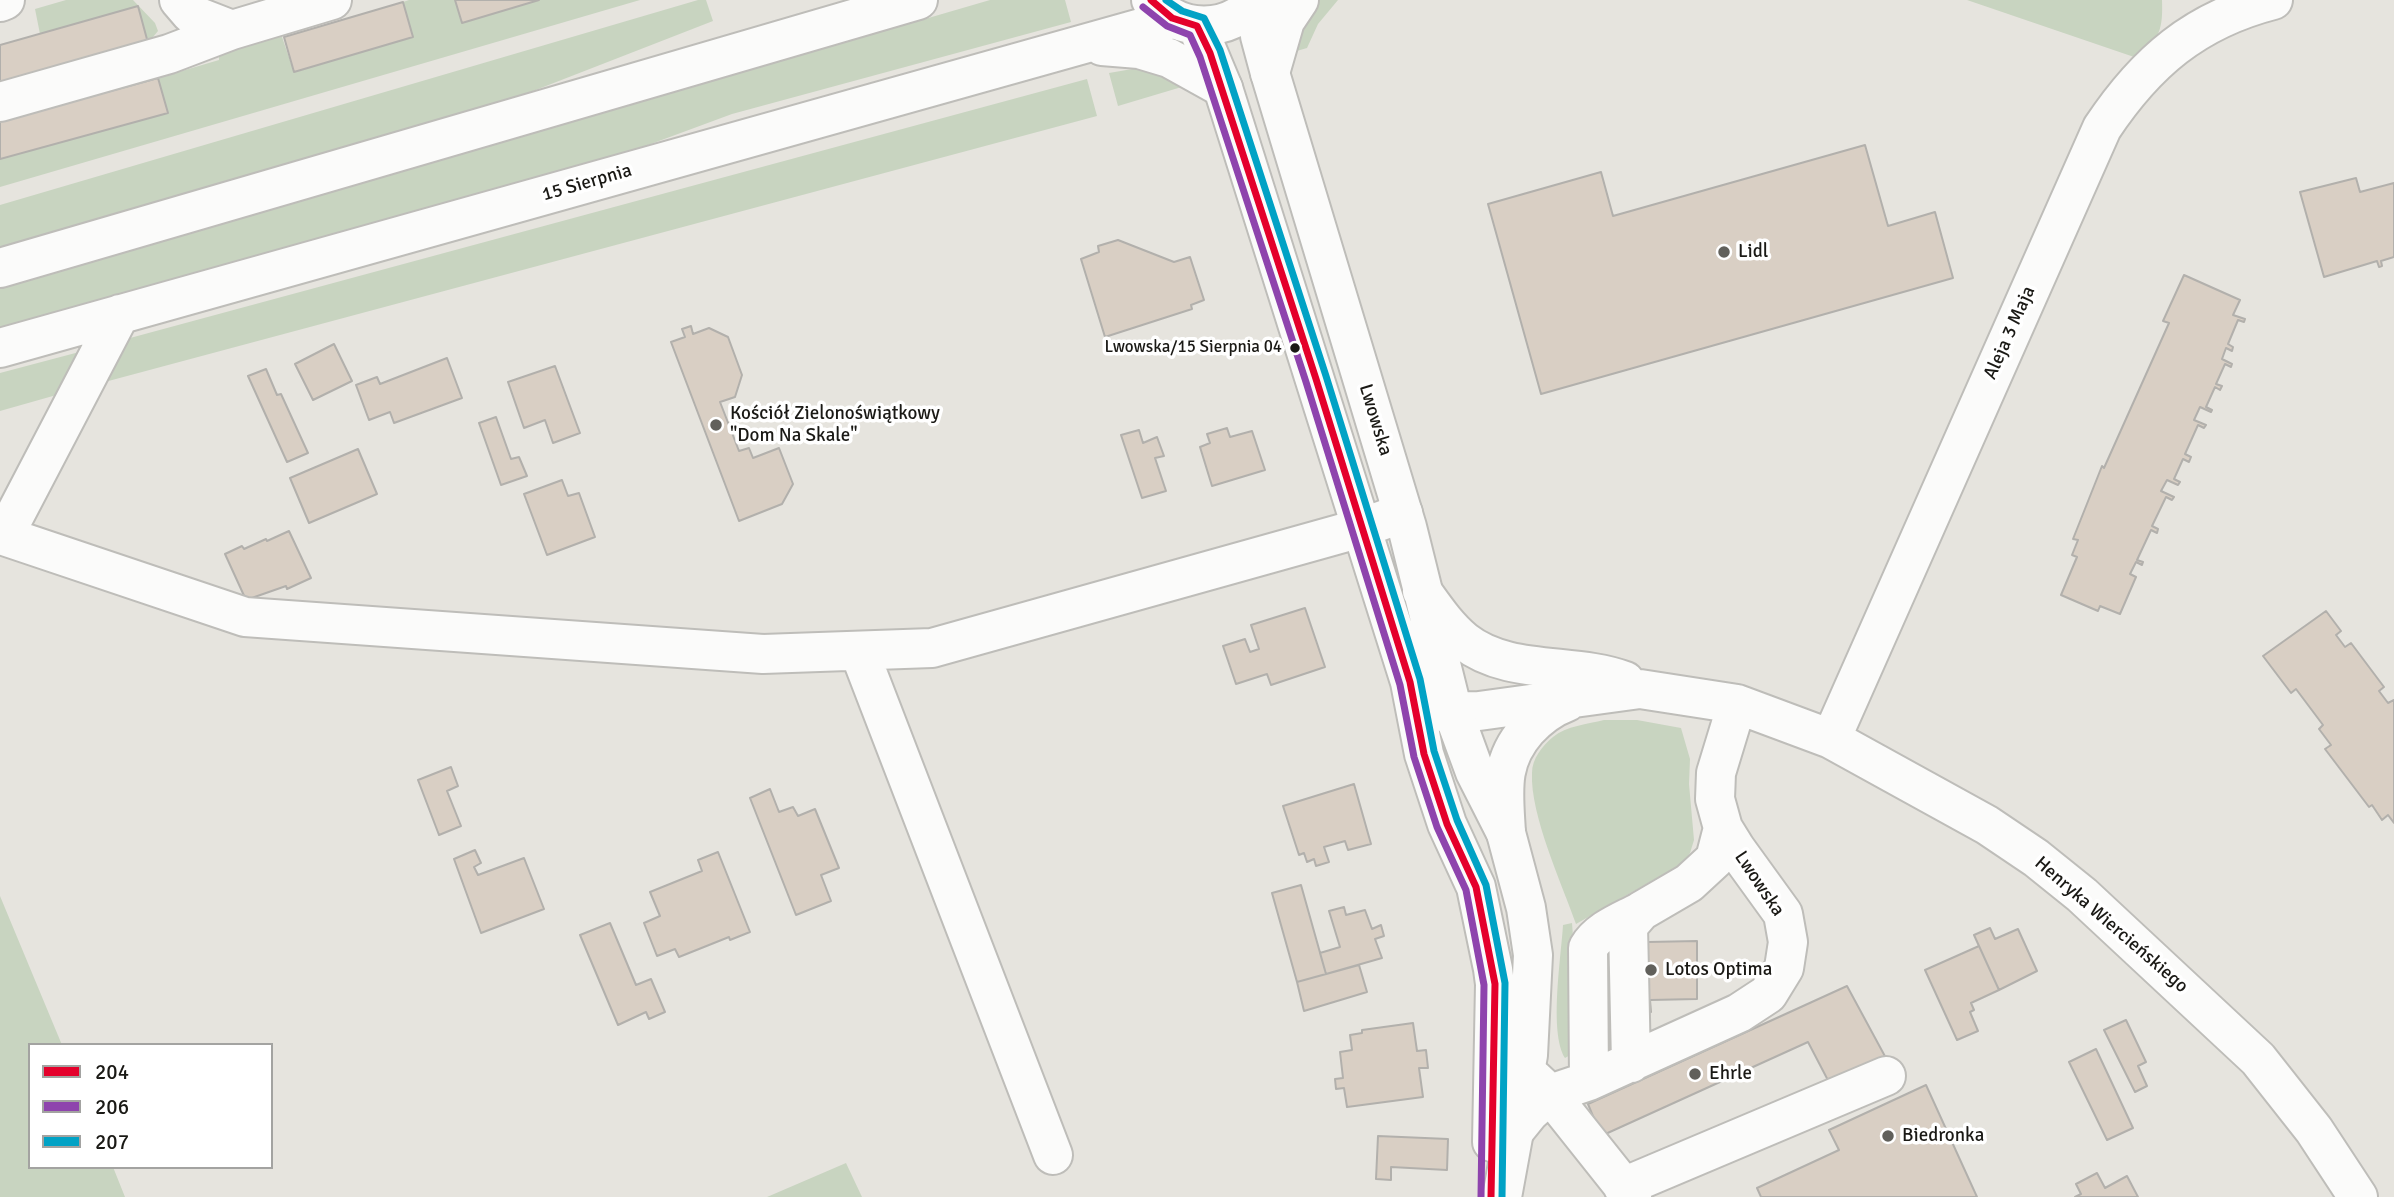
<!DOCTYPE html>
<meta charset="utf-8">
<style>
body{margin:0}
#map{position:relative;width:2394px;height:1197px;overflow:hidden;background:#e6e4de;font-family:Signika,sans-serif}
canvas{display:block}
.legend{position:absolute;left:28px;top:1043px;width:245px;height:126px;box-sizing:border-box;background:#fff;border:2px solid #a3a3a1;margin:0;padding:9px 12px;list-style:none;font-size:21px;color:#1a1915}
.legend li{display:flex;align-items:center;gap:14px;height:35px}
.legend b{width:35px;border:2px solid #a3a3a1}
</style>
<div id="map">
<canvas width="2394" height="1197"></canvas>
<ul class="legend">
<li><b style="height:9px;background:#e4002b"></b>204</li>
<li><b style="height:9px;background:#8e44ad"></b>206</li>
<li><b style="height:9px;background:#01a2c5"></b>207</li>
</ul>
</div>
<script>
const context = document.querySelector('canvas').getContext('2d');
context.lineJoin = 'round';
function fillPath(path, color) { context.fillStyle = color; context.fill(path, 'evenodd'); }
function trace(path, color, width, dash) { context.strokeStyle = color; context.lineWidth = width; context.lineCap = dash ? 'butt' : 'round'; context.setLineDash(dash || []); context.stroke(path); }
function write(font, color, halo, rows, align = 'center') {
  context.font = font + ' Signika,sans-serif'; context.lineWidth = 7; context.setLineDash([]); context.textBaseline = 'middle'; context.strokeStyle = halo; context.fillStyle = color; for (const [text, x, y, turn = 0] of rows) {
    context.save(); context.translate(x, y); context.rotate((+turn || 0) * Math.PI / 180); context.textAlign = isNaN(turn) ? turn : align; if (halo) context.strokeText(text, 0, 0); context.fillText(text, 0, 0); context.restore();
  }
}
const green = new Path2D(`
 M66,0H133L155,23L158,31L148,43L138,7L40,34L35,9Z
 M409,0H455L462,23L539,0H640L0,187V159L167,113L158,78L219,60V52L281,34L294,72L412,37L403,2Z
 M698,0H706L713,21L510,100L0,248V205Z
 M990,0H1065L1071,22L732,114L594,165L0,331V289Z
 M1315,0H1338L1318,24L1307,48L1293,52Z
 M1967,0H2162C2163,29 2160,39 2137,58Z
 M1138,68L1153,69L1185,86L1118,106L1109,73Z
 M1087,79L1097,116L101,383L119,341Z
 M83,351L67,392L0,411V373Z
 M1604,720H1637L1681,728L1690,759L1689,784L1694,840L1690,853L1683,863L1576,924C1562,884 1530,815 1532,773C1532,759 1542,746 1553,737C1566,726 1588,724 1604,720Z
 M0,896L62,1045H30V1167H113L125,1197H0Z
 M1572,923L1577,989L1572,1054L1565,1058C1549,1032 1561,958 1563,925Z
 M846,1163L862,1197H767Z`);
const building = new Path2D(`
 M455,0H539L462,23Z
 M403,2L413,37L294,72L284,37Z
 M138,6L148,43L0,84V45Z
 M158,78L168,113L0,159V121Z
 M1865,145L1888,226L1935,212L1953,278L1541,394L1488,204L1601,172L1613,216Z
 M2356,178L2360,192L2394,183V257L2381,261L2382,266L2379,267L2377,261L2324,277L2300,192Z
 M1118,240L1174,262L1190,257L1204,300L1191,305L1192,309L1105,337L1081,259L1099,252L1098,246Z
 M2184,275L2240,300L2233,315L2245,319L2244,322L2238,320L2228,344L2233,347L2232,351L2226,348L2222,359L2232,364L2231,367L2225,364L2216,384L2222,386L2220,390L2215,387L2206,407L2212,410L2211,412L2200,407L2194,420L2206,425L2204,428L2198,425L2185,454L2191,457L2189,462L2183,459L2174,479L2180,482L2178,485L2167,480L2161,491L2174,497L2172,500L2166,497L2152,526L2158,529L2157,533L2151,530L2137,560L2143,562L2142,565L2136,562L2130,574L2136,577L2120,614L2100,606L2098,611L2061,595L2077,557L2072,555L2078,540L2073,539L2102,466L2104,468L2169,323L2163,321Z
 M691,326L693,334L709,328L728,337L742,375L735,397L720,402L739,451L749,448L753,458L779,448L793,484L782,504L739,521L671,342L685,337L682,329Z
 M334,344L352,381L313,400L295,364Z
 M447,358L462,398L394,423L390,412L369,420L356,385L377,377L380,384Z
 M555,366L580,433L553,443L545,420L524,428L508,382Z
 M266,369L277,395L281,394L308,453L287,462L248,376Z
 M496,417L511,459L519,457L527,476L501,485L479,423Z
 M1227,428L1230,437L1252,431L1265,470L1212,486L1200,447L1210,443L1207,434Z
 M1139,430L1143,443L1157,437L1164,456L1155,458L1166,491L1142,498L1121,435Z
 M358,449L377,494L309,523L290,478Z
 M562,480L568,496L579,493L595,537L547,555L524,494Z
 M289,531L311,578L287,589L286,586L246,600L225,554L242,546L244,549L266,539L267,541Z
 M1305,608L1325,667L1271,685L1267,674L1236,684L1223,646L1245,639L1250,652L1259,649L1251,625Z
 M2326,611L2341,631L2336,635L2345,647L2351,643L2384,687L2379,691L2388,703L2394,700V823L2388,815L2382,820L2372,805L2369,807L2325,749L2331,745L2319,729L2323,725L2296,689L2291,693L2263,656Z
 M451,767L458,786L447,791L461,826L439,835L418,780Z
 M1354,784L1371,844L1348,850L1345,841L1324,847L1329,862L1316,866L1314,859L1307,862L1304,853L1299,855L1283,806Z
 M770,789L779,812L793,807L798,816L815,809L839,868L821,875L831,901L796,915L750,798Z
 M475,850L481,863L474,867L478,875L524,858L544,909L481,933L454,859Z
 M718,852L750,932L730,940L729,937L679,957L675,949L657,956L644,923L660,916L650,892L702,871L698,860Z
 M1301,885L1326,974L1297,982L1272,893Z
 M1344,907L1346,915L1365,910L1372,929L1381,925L1384,936L1375,939L1382,958L1326,974L1320,953L1340,947L1329,911Z
 M610,923L636,985L651,979L665,1012L649,1019L646,1012L618,1025L580,935Z
 M1990,928L1995,939L2018,929L2037,971L1999,990L1974,935Z
 M1605,934H1648V942L1697,941V999L1650,1000L1651,1012H1606Z
 M1979,946L1999,990L1971,1003L1974,1010L1970,1012L1978,1031L1957,1040L1925,970Z
 M1359,965L1367,992L1304,1011L1297,982Z
 M1847,986L1887,1060L1832,1088L1808,1042L1601,1136L1588,1104Z
 M2126,1020L2146,1062L2138,1066L2147,1086L2135,1092L2104,1030Z
 M1413,1023L1417,1051L1426,1050L1428,1068H1419L1423,1097L1347,1107L1344,1088L1336,1089L1335,1079L1343,1078L1340,1052L1352,1050L1350,1035L1362,1033V1030Z
 M2096,1049L2133,1128L2107,1140L2069,1062Z
 M1926,1085L1977,1197H1761L1757,1188L1839,1150L1829,1130Z
 M1378,1136L1448,1139L1447,1170L1391,1167V1180L1376,1179Z
 M2097,1173L2105,1188L2127,1176L2138,1197H2075L2081,1194L2076,1184Z`);
const minor = new Path2D(`
 M179,0L191,14L232,30
 M0,2L5,0
 M1102,46L1139,49L1169,58L1223,88
 M1270,73L1285,21L1299,0
 M0,102L169,54L232,30L332,0
 M0,268L918,0
 M120,314L4,536L245,617L763,654L932,648L1361,528L1403,513
 M0,348L1173,19
 M1422,591C1435,609 1447,627 1464,641C1508,676 1575,662 1625,681
 M859,651L1053,1155
 M1422,712L1479,711L1640,689L1737,704L1831,739L1987,825L2036,858L2082,895L2258,1059L2314,1130L2358,1197
 M1831,739L2102,128C2146,62 2195,20 2273,0
 M1506,833C1504,793 1498,763 1527,730C1538,718 1551,708 1567,702
 M1631,1063L1628,926L1641,911L1689,883L1715,859L1723,828
 M1534,1079L1550,1094L1632,1197
 M1589,1081L1588,948C1599,929 1623,921 1641,911
 M1512,1134L1529,1113L1550,1094L1589,1081L1739,1013L1768,994L1784,968L1788,942L1783,914L1736,849L1723,828L1715,799L1716,773L1737,704
 M1623,1187L1886,1076`);
const major = new Path2D(`
 M1151,0C1179,34 1229,34 1257,0
 M1257,1L1260,36L1270,73L1407,527L1453,712L1475,772L1506,833L1526,908L1533,955L1528,1055L1502,1197
 M1197,26L1223,88L1410,682L1424,754L1447,824L1476,887L1493,969L1495,984L1492,1142`);
const bus1 = new Path2D(`
 M1151,0L1172,18L1197,26L1210,53L1316,379L1410,682L1424,754L1447,824L1476,887L1495,984L1491,1197`);
const bus2 = new Path2D(`
 M1143,7L1167,26L1190,35L1200,57L1306,382L1400,685L1414,757L1437,827L1466,890L1484,985L1481,1197`);
const bus3 = new Path2D(`
 M1166,0L1182,11L1204,18L1220,50L1326,376L1420,679L1434,751L1457,820L1486,885L1505,983L1502,1197`);
const markers = [
 [1724,252,7,"#61605b"],
 [1295,348,6,"#1a1915"],
 [716,425,7,"#61605b"],
 [1651,970,7,"#61605b"],
 [1695,1074,7,"#61605b"],
 [1888,1136,7,"#61605b"]
];
const busNames = [
 ["Lwowska/15 Sierpnia 04",1282,348]
];
const streetNames = [
 ["15 Sierpnia",587,183,-16],
 ["Aleja 3 Maja",2010,333,-66],
 ["Lwowska",1375,420,73],
 ["Lwowska",1759,884,56],
 ["Henryka Wiercieńskiego",2111,925,41]
];
const poiNames = [
 ["Lidl",1738,252],
 ["Kościół Zielonoświątkowy",730,414],
 ["\"Dom Na Skale\"",730,436],
 ["Lotos Optima",1665,970],
 ["Ehrle",1709,1074],
 ["Biedronka",1902,1136]
];
fillPath(green, '#c8d4c0');
fillPath(building, '#d9cfc4');
trace(building, '#b2b0ac', 2);
trace(minor, '#bebdb9', 42);
trace(major, '#bebdb9', 42);
trace(minor, '#fbfbfa', 38);
trace(major, '#fbfbfa', 38);
trace(bus1, '#e4002b', 7);
trace(bus2, '#8e44ad', 7);
trace(bus3, '#01a2c5', 7);
for (const [x, y, r, color] of markers) { const dot = new Path2D(); dot.arc(x, y, r, 0, 2 * Math.PI); context.fillStyle = color; context.fill(dot); trace(dot, '#fff', 2.5); }
write('17px', '#1a1915', '#fff', busNames, 'right');
write('19px', '#1a1915', '#fff', streetNames);
write('19px', '#1a1915', '#fff', poiNames, 'left');
</script>
